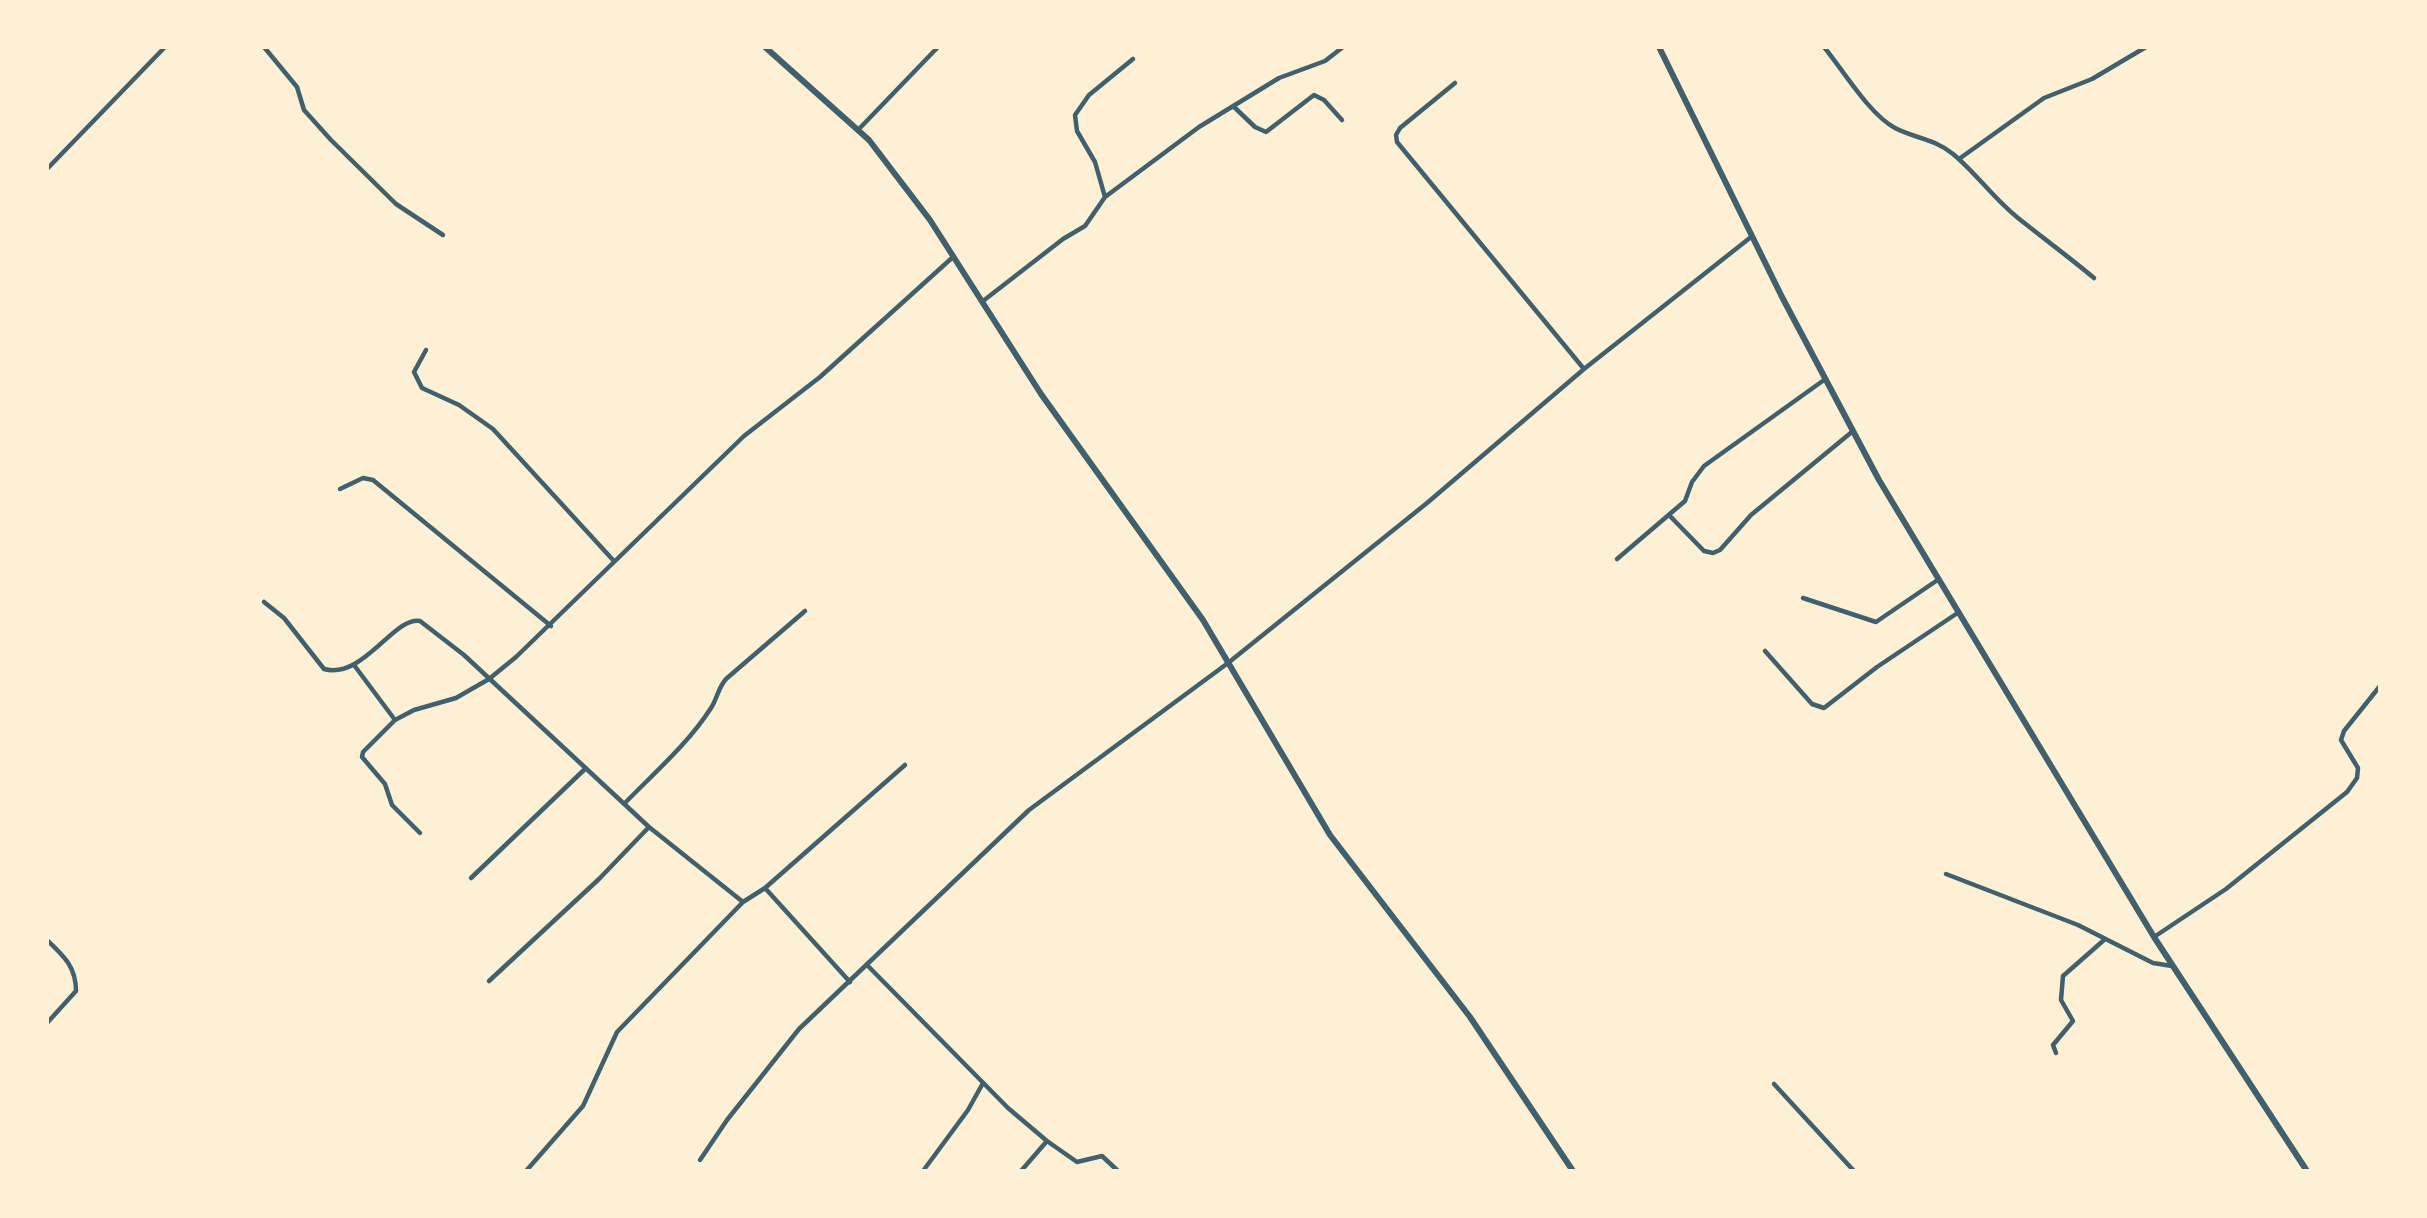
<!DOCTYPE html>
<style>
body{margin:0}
#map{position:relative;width:2427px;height:1218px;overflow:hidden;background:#fdf0d5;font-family:"Roboto Condensed",sans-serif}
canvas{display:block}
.frame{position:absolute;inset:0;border:49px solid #fdf0d5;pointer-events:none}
</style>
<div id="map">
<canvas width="2427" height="1218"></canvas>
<div class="frame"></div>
</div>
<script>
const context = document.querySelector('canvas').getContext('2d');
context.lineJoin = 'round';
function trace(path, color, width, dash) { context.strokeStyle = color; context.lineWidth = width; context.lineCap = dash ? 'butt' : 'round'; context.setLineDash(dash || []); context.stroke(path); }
const minor = new Path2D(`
 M264,47L297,87L304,110L331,140L396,204L443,235
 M1824,47C1843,70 1869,114 1895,128C1914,138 1935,139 1953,154C1976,173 1994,199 2018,218C2043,238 2069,257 2094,278
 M1455,83L1400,128L1396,135L1397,142L1584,369
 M1233,106L1255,127L1266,132L1314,95L1324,100L1342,120
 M858,130L938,47
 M1959,159L2044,98L2092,79L2146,47
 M47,169L165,47
 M1105,197L1095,162L1077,131L1075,115L1089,95L1133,59
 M983,301L1063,239L1085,226L1105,197L1199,127L1279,78L1325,61L1343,47
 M426,350L414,372L422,388L459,405L493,429L613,560
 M340,489L363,478L373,480L551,626
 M1669,515L1704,551L1713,553L1720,550L1751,515L1853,431
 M1617,559L1685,501L1692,482L1704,466L1824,380
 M1803,598L1876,622L1939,579
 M264,602L284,618L324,669C363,680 394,616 420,621L464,655L649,827L743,902L765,888L850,982
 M1765,651L1812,704L1824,708L1877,667L1959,612
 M354,665L395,720L414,710L456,698L489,679L516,657L744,436L820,377L953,257
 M395,720L363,752L362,757L385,784L392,805L420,833
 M624,804C653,774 688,744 711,708C717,699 718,688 726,679L805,611
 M1946,874L2078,925L2153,963L2172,966
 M471,878L586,768
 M765,888L905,765
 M2154,937L2226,889L2347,792L2357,778L2358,768L2341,740L2344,731L2380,686
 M47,940C64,956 76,967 76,991L47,1023
 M868,966L1008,1108L1047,1141L1077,1162L1102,1156L1118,1171
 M489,981L599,879L649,827
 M2056,1053L2053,1045L2073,1021L2061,1000L2063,976L2104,940
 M1774,1084L1854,1171
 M700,1160L727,1120L799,1029L1029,810L1228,663L1427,503L1584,369L1751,237
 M526,1171L583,1106L617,1032L743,902
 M923,1171L968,1110L983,1083
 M1021,1171L1047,1141`);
const tertiary = new Path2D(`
 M765,47L869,140L930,220L1041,394L1203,620L1330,835L1470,1017L1573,1171
 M1659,47L1782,297L1879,480L2154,937L2307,1171`);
trace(minor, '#3f606c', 4.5);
trace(tertiary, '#3f606c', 6);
</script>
